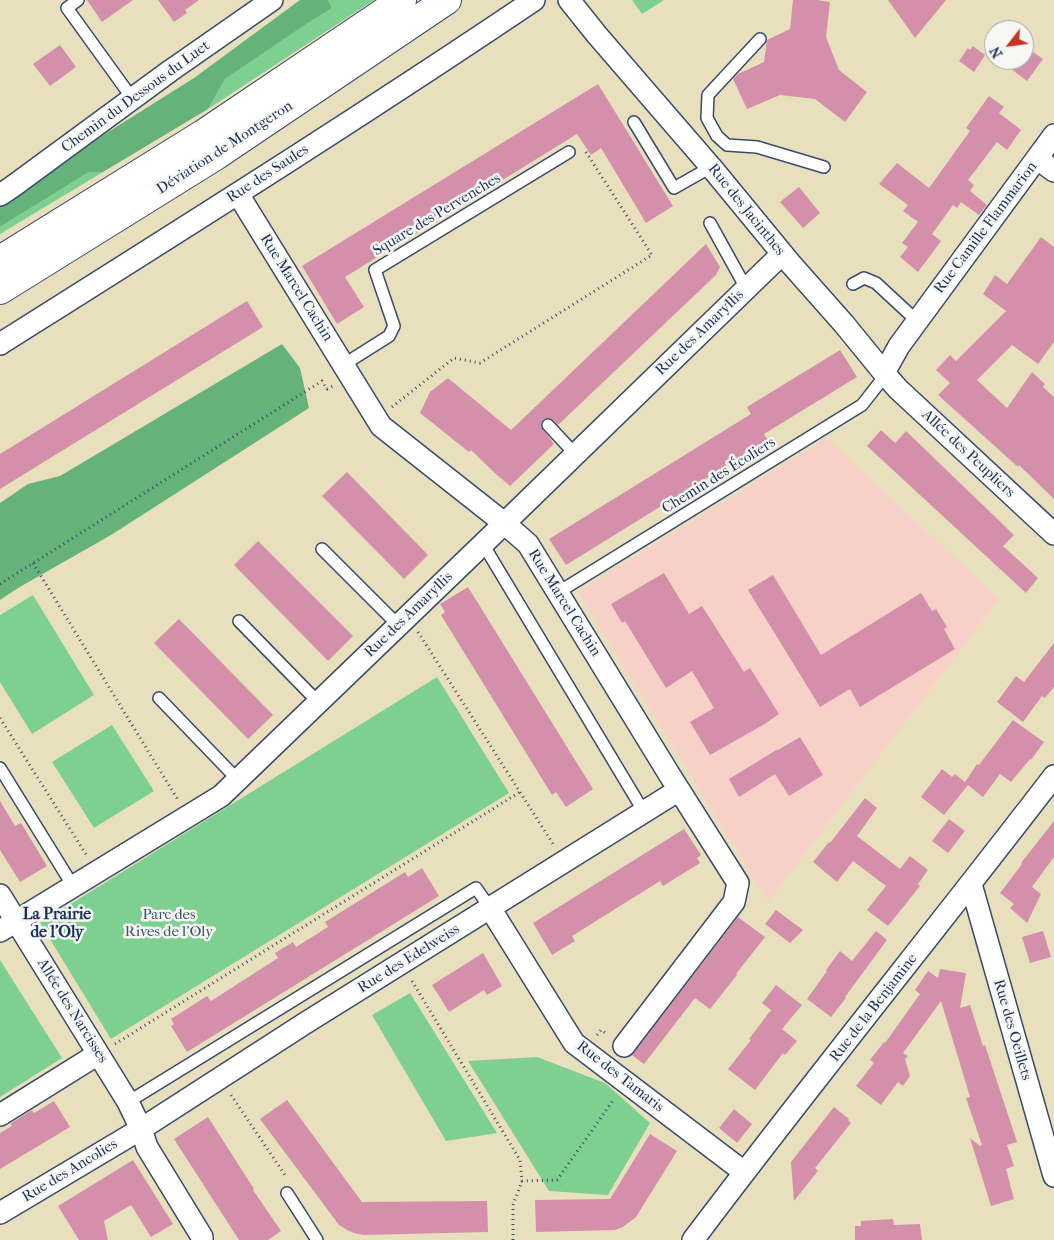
<!DOCTYPE html>
<meta charset="utf-8">
<style>
body{margin:0}
#map{position:relative;width:1054px;height:1240px;overflow:hidden;background:#e8e0bd;font-family:"IM FELL French Canon",serif}
canvas{display:block}
.north{position:absolute;left:984px;top:20px;width:50px;height:50px;box-sizing:border-box;background:#f6f6f2;border:1px solid #9ea6b7;border-radius:50%;rotate:240deg;font-size:14px;font-weight:700;line-height:20px;text-align:center;color:#1b2f5e}
.north::after{content:'';display:block;margin:auto;width:18px;height:22px;background:#c8321e;clip-path:polygon(50% 0,100% 100%,50% 72%,0 100%)}
</style>
<div id="map">
<canvas width="1054" height="1240"></canvas>
<div class="north">N</div>
</div>
<script>
const context = document.querySelector('canvas').getContext('2d');
context.lineJoin = 'round';
function fillPath(path, color) { context.fillStyle = color; context.fill(path, 'evenodd'); }
function trace(path, color, width, dash) { context.strokeStyle = color; context.lineWidth = width; context.lineCap = dash ? 'butt' : 'round'; context.setLineDash(dash || []); context.stroke(path); }
function write(font, color, halo, rows, align = 'center') {
  context.font = font + ' "IM FELL French Canon",serif'; context.lineWidth = 5; context.setLineDash([]); context.textBaseline = 'middle'; context.strokeStyle = halo; context.fillStyle = color; for (const [text, x, y, turn = 0] of rows) {
    context.save(); context.translate(x, y); context.rotate((+turn || 0) * Math.PI / 180); context.textAlign = isNaN(turn) ? turn : align; if (halo) context.strokeText(text, 0, 0); context.fillText(text, 0, 0); context.restore();
  }
}
const built = new Path2D(`
 M827,438L999,599L768,902L578,592Z`);
const green = new Path2D(`
 M328,0H374L208,109L225,79L308,23L332,8Z
 M632,0H664L642,14Z
 M89,172H103L0,234V227Z
 M33,595L94,695L32,734L0,682V615Z
 M437,677L509,793L111,1039L40,923Z
 M112,725L154,791L94,828L52,762Z
 M0,960L62,1058L0,1097Z
 M410,993L497,1133L446,1141L372,1015Z
 M537,1057L605,1083L650,1123L608,1195L549,1191L468,1061Z`);
const forest = new Path2D(`
 M300,0H328L332,8L308,23L225,79L208,109L103,172H89L0,227V200L194,78Z
 M282,344L300,368L309,408L111,535L18,588L0,600V503L28,484L60,476Z`);
const building = new Path2D(`
 M87,0H133L102,22Z
 M158,0H199L185,10L187,13L174,22Z
 M793,0H817L830,2L826,37L839,70L867,92L845,122L815,99L780,95L747,109L733,79L738,74L764,62L767,40L790,29Z
 M888,0H946L915,38Z
 M60,45L76,67L50,86L33,64Z
 M973,46L985,55L974,72L959,61L968,48L970,50Z
 M1026,47L1043,59L1027,81L1011,69L1017,60H1024V50Z
 M598,84L673,206L646,223L601,148L591,155L577,134L345,277L364,307L337,324L302,266Z
 M989,96L1004,107L999,113L1021,130L1007,150L997,142L968,180L974,185L970,191L987,205L979,215L961,202L957,208L953,205L932,234L941,241L918,272L900,257L908,247L902,243L918,222L903,211L908,205L879,184L897,163L929,188L970,131L966,128Z
 M799,187L820,213L803,228L780,202Z
 M1041,237L1054,247V342L1038,364L1012,345L977,380L1007,408L1032,372L1045,384L1043,387L1054,397V499L1019,465L1018,467L938,395L950,383L936,370L950,355L956,361L1006,311L983,294L995,275L1007,284Z
 M706,244L720,267L716,275L558,425L551,418H546L543,420L541,423V427L554,444L510,486L497,475L471,450L469,452L420,413L430,392L448,378L511,430Z
 M247,301L263,327L0,489V454Z
 M840,350L857,377L764,434L768,440L566,565L549,539L751,414L747,407Z
 M881,430L895,443L906,431L1014,535L1003,546L1038,578L1026,593L867,446Z
 M347,472L428,555L404,579L322,496Z
 M258,541L353,636L328,661L234,565Z
 M664,573L689,614L702,606L744,672L750,668L779,714L763,725L710,755L690,722L714,708L692,671L666,688L625,621L622,623L611,604Z
 M773,575L821,655L921,593L932,611L936,609L947,627L944,629L955,649L860,707L850,689L820,707L748,590Z
 M468,587L593,789L566,807L556,792L552,795L441,615L445,612L440,604Z
 M179,619L273,715L248,739L154,643Z
 M1054,643V687L1045,698L1042,696L1023,722L997,702L1016,676L1024,682Z
 M1013,720L1044,742L1031,760L1030,759L1011,782L1000,774L983,797L968,785L944,815L921,797L942,769L952,777L955,774L965,782L977,764L979,765Z
 M800,737L823,775L789,796L775,774L739,797L729,779L778,749V750Z
 M865,798L877,808L857,836L900,869L910,856L928,870L918,884L920,886L888,926L867,910L886,886L853,861L837,882L813,862L829,842L830,843Z
 M0,801L15,826L21,823L47,866L20,882L0,850Z
 M949,819L965,831L948,853L932,841Z
 M1054,821V857L1032,887L1041,894L1027,923L1010,908L1014,904L1000,893L1022,864L1021,863Z
 M684,829L701,855L697,858L700,863L663,886L660,881L572,936L575,941L552,955L533,923Z
 M422,868L439,896L187,1052L171,1026L174,1024L171,1019L207,996L211,1001L278,958L275,953L293,942L296,947L328,927L325,922L405,872L408,877Z
 M776,910L803,930L790,943L765,924Z
 M738,917L765,937L736,974L737,975L710,1009L695,998L644,1064L632,1055Z
 M876,931L887,940L845,997L846,998L831,1017L807,999L827,971L826,970L840,951L852,961Z
 M1043,931L1051,957L1030,963L1022,937Z
 M483,953L502,986L487,995L484,990L449,1012L432,985Z
 M940,969L966,973L960,1008L970,1005L983,1046L985,1045L1017,1142L1007,1145L1014,1166L1006,1169L1014,1199L991,1206L970,1138L980,1146L982,1145L966,1098L970,1097L941,1001L903,1053L908,1056L905,1059L910,1076L903,1086L898,1082L881,1105L856,1086L874,1063L870,1060L884,1042L885,1043L920,994L915,990L928,971L938,978Z
 M776,985L802,1005L782,1029L797,1041L785,1055L783,1053L755,1090L728,1069L751,1040L749,1039L771,1010L762,1003Z
 M287,1100L362,1202L487,1201L488,1232L363,1235L354,1233L347,1230L339,1225L260,1119Z
 M54,1101L70,1127L0,1169V1133L12,1126L10,1124L32,1110L34,1113Z
 M834,1107L849,1119L848,1120L851,1123L815,1168L818,1171L794,1201L791,1162Z
 M734,1109L752,1124L737,1143L719,1128Z
 M208,1117L254,1189L253,1190L281,1231L268,1240H239L174,1139Z
 M650,1134L677,1151L636,1217L623,1227L615,1230L536,1232L535,1200L610,1199Z
 M133,1160L173,1224L151,1237L131,1205L104,1221L108,1240H79L58,1206Z
 M893,1219L894,1225L920,1224L922,1240H855V1226H861V1221Z`);
const path = new Path2D(`
 M392,407L454,358L480,363L652,255L584,149
 M33,563L178,800
 M0,584L322,381L327,389L333,386
 M418,632L553,844
 M0,718L87,856
 M412,981L520,1160L522,1181L557,1180L614,1099
 M597,1035L601,1030L607,1034
 M115,1044L520,792
 M231,1095L285,1175V1178
 M513,1240V1205L522,1181`);
const lane = new Path2D(`
 M78,0L67,8L132,98
 M760,39L708,95L707,118L717,136L727,145L757,147L824,167
 M634,122L674,188L711,167
 M710,223L746,288
 M853,284L864,278L876,283L917,321
 M343,365L389,336L394,326L375,270L569,152
 M548,425L575,454
 M483,544L644,812
 M322,549L398,625
 M557,593L862,405L880,382L884,373
 M239,621L318,702
 M159,698L237,779
 M0,768L73,886
 M128,1102L476,888L490,908
 M287,1193L317,1240`);
const street = new Path2D(`
 M569,0L597,35L711,167L790,263L844,324L884,373L899,346L1054,135
 M1038,159L1054,171
 M238,194L381,426L504,523L528,544L669,774L738,883L734,902L624,1046
 M0,195L12,187L170,71L272,0
 M0,344C179,231 359,118 534,0
 M884,373L898,389L1054,534
 M971,884L1054,1176
 M0,895L128,1102L141,1129L147,1147L202,1237V1240
 M490,908L574,1043L744,1172
 M0,931L221,796L483,544L782,254
 M0,1115L98,1054
 M0,1213L141,1129L307,1022L679,790
 M693,1240C811,1083 935,931 1054,776`);
const primary = new Path2D(`
 M0,260L203,134L402,0
 M0,290L217,155L447,0`);
const streetNames = [
 ["Chemin du Dessous du Luet",136,97,-36],
 ["Déviation de Montgeron",225,148,-33],
 ["Rue des Saules",268,174,-33],
 ["Rue des Jacinthes",746,210,51],
 ["Square des Pervenches",437,215,-31],
 ["Rue Camille Flammarion",986,228,-53],
 ["Rue Marcel Cachin",296,288,58],
 ["Rue des Amaryllis",700,333,-44],
 ["Allée des Peupliers",968,454,43],
 ["Chemin des Écoliers",719,476,-32],
 ["Rue Marcel Cachin",564,603,58],
 ["Rue des Amaryllis",409,615,-44],
 ["Rue des Edelweiss",409,959,-32],
 ["Rue de la Benjamine",874,1008,-52],
 ["Allée des Narcisses",72,1011,58],
 ["Rue des Oeillets",1012,1030,74],
 ["Rue des Tamaris",620,1077,38],
 ["Rue des Ancolies",70,1171,-31]
];
const parkNames = [
 ["Parc des",169,915],
 ["Rives de l'Oly",169,932]
];
const neighbourhoodNames = [
 ["La Prairie",57,915],
 ["de l'Oly",57,933]
];
fillPath(built, '#f7d1c8');
fillPath(green, '#7ed091');
fillPath(forest, '#66b27b');
fillPath(building, '#d490aa');
trace(lane, '#3a4a6c', 14);
trace(street, '#3a4a6c', 24);
trace(primary, '#3a4a6c', 30);
trace(path, '#3a4a6c', 3, [1, 4]);
trace(lane, '#fff', 11);
trace(street, '#fff', 21);
trace(primary, '#fff', 28);
write('15px', '#1b2f5e', '#f6f6f2', streetNames);
write('15px', '#34576b', '#f6f6f2', parkNames);
write('bold 16px', '#1b2f5e', '#f6f6f2', neighbourhoodNames);
</script>
